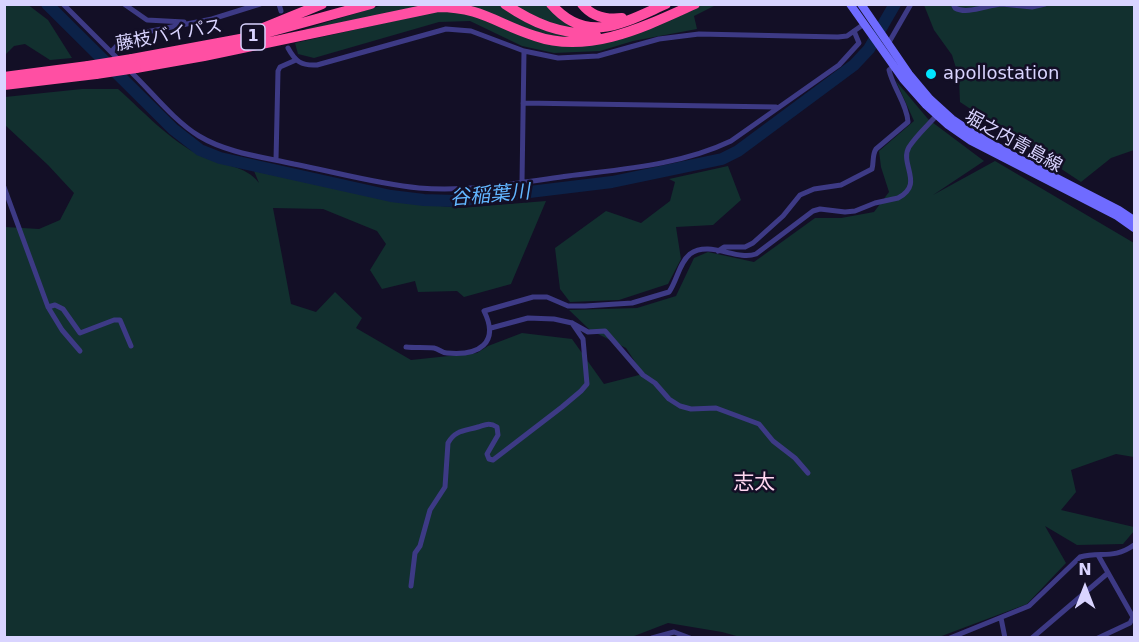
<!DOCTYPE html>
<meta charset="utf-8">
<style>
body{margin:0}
#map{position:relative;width:1139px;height:642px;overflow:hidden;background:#130f26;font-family:"DejaVu Sans",sans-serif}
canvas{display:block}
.frame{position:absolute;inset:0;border:6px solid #d9d4ff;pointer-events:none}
.north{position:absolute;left:1055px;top:558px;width:60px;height:60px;-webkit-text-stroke:4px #130f26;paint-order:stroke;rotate:0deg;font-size:16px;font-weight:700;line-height:24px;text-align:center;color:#d9d4ff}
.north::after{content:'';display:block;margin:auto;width:21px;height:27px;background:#d9d4ff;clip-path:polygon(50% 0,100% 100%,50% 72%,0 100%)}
</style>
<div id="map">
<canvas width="1139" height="642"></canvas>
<div class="frame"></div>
<div class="north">N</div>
</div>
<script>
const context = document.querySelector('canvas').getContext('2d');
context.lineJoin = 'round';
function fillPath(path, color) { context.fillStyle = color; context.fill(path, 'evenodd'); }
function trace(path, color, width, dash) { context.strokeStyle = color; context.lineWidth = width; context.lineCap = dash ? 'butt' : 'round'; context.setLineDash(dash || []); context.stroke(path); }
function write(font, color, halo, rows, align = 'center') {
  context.font = font + ' "DejaVu Sans","Noto Sans JP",sans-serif'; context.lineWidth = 5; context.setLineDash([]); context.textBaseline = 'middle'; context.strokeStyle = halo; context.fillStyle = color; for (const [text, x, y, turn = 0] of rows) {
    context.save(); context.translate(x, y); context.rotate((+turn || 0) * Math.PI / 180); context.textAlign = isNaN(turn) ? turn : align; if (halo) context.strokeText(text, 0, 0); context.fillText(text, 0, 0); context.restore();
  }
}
const green = new Path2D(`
 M27,4L48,20L72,58L50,60L25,44L14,46L5,55V5Z
 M383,5H433L311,32L305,29Z
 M451,5H501L588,38H548Z
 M512,5H547L580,28L561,29Z
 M702,5H716L694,16L697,29L633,41L600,51L554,53L522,46L470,21L439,22L314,58L298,54L295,43L443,10L473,14L560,45L673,18Z
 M924,5H1134V150L1111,158L1081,182L960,102L959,78L952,55L934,30Z
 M896,81L928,119L984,161L933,195L995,161L1134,243V457L1116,454L1071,470L1076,492L1061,510L1134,527V531L1123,544L1077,545L1045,526L1066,563L1027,604L939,637H740L722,632L668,623L629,638L5,637V227L39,229L60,220L74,193L48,165L5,125V97L82,89H118C144,112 169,140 201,156C220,165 246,165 259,183L254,171L393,201L460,208L546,201L511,284L464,297L457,291L418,292L415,281L382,289L370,270L386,244L377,231L323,209L273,208L291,304L316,312L335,292L362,318L356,328L411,360L477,353L488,346L522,333L572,339L604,384L643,374L626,348L590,330L569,310L637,308L676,296L694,258L708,252L754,262L815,218H841L874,212L889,192L881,167L879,151L914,121Z
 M728,166L741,200L713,225L676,227L681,259L668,284L619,300L570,302L560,289L555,248L606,211L641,223L670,201L675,182L669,179Z`);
const river = new Path2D(`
 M47,4L173,129L200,150L220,158L391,196L424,200L455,201L612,182L722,159L738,151L854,65L869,49L895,4`);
const street = new Path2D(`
 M63,4L119,60
 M124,4L147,20L184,22
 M279,4L281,11
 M953,4L955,8C967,15 987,5 1002,4
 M1002,4L1032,7L1045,4
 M888,44L911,4
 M288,48C295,61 301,66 317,65L446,29L471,31L524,51L558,58L598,56L659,39L699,34L838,37L847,36L864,24
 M111,52L126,36L212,19L260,4
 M130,71C151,91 174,121 199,136C227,153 263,157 294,164C335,172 377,184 419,188C469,192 518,183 568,176C622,169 681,165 731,141L839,65L859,43L854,31
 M523,103L776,107
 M276,160L278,71L280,67L296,60
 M522,182L524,51
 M4,187L48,307L62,330L80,351
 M718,251L724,247H745L753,243L783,216L800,195L814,189L841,185L872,169C874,162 872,155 876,149L908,122C907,104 893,88 889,70L893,67
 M48,307L55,305L63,309L80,333L114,320H120L131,346
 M491,328L528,318L554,319L572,323L588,332L605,331L643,375L655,383L669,399L680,406L691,409L716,408L759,424L773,441L795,458L808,473
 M406,347C415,348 425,347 434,348C439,349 442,353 447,353C479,356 500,343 484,311L533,297H547L568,306H585L632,303L669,292C677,281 679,263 690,254C710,240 736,261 756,254L813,211L820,209L845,212L855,211L875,203L898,198C925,184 899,164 909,147C916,136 928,125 937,115
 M1098,555L1133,617L1130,623L1098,638
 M411,586L415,553L420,546L430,510L445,487L448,443C455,430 465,431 478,427C485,425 489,422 497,427L498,435L487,454L489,459L493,460L562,407L581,391L587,384L583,339L572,323
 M1001,618L1005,638
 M652,638L674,632L690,638
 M950,638L1029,606L1080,557C1101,551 1113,560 1134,545
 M1032,638L1108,573`);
const secondary = new Path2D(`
 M850,4L903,79L926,105L948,125L971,141L1117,216L1134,228
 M861,4L909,74L930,99L952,119L976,135L1014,156L1119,210L1134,220`);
const highway = new Path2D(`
 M505,4C536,25 559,33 596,35
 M551,4C587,46 625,22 666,4
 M582,4C592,17 606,20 622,18
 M261,29L322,4
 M132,59L251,37L371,4
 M136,68L204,56L438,7C481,7 497,24 535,36C589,55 646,26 695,4
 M4,77L88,66
 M4,85L96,74`);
const highwayBridge = new Path2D(`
 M88,66L132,59
 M96,74L136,68`);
const markers = [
 [931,74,6,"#00e5ff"]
];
const shields = [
 [253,37,24]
];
const shieldNames = [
 ["1",253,37]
];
const streetNames = [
 ["藤枝バイパス",169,36,-10],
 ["堀之内青島線",1013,142,29]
];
const poiNames = [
 ["apollostation",943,74]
];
const waterNames = [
 ["谷稲葉川",490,196,-5]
];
const quarterNames = [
 ["志太",754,484]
];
fillPath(green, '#12302f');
trace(river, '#0c2248', 12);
trace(street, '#3d3a85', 5);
trace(secondary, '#6f6bff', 8);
trace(highway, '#ff4fa3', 10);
trace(highwayBridge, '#ff4fa3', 10);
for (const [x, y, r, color] of markers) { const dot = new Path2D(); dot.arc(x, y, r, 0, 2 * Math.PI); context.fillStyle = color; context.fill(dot); trace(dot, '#130f26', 2); }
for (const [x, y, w] of shields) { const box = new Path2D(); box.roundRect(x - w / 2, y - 13, w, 26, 4.5); context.fillStyle = '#130f26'; context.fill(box); trace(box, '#d9d4ff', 1.5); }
write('bold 16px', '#d9d4ff', null, shieldNames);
write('18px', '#d9d4ff', '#130f26', streetNames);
write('18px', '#d9d4ff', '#130f26', poiNames, 'left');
write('italic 20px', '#62b6ff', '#130f26', waterNames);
write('21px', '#ffd6f0', '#130f26', quarterNames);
</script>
